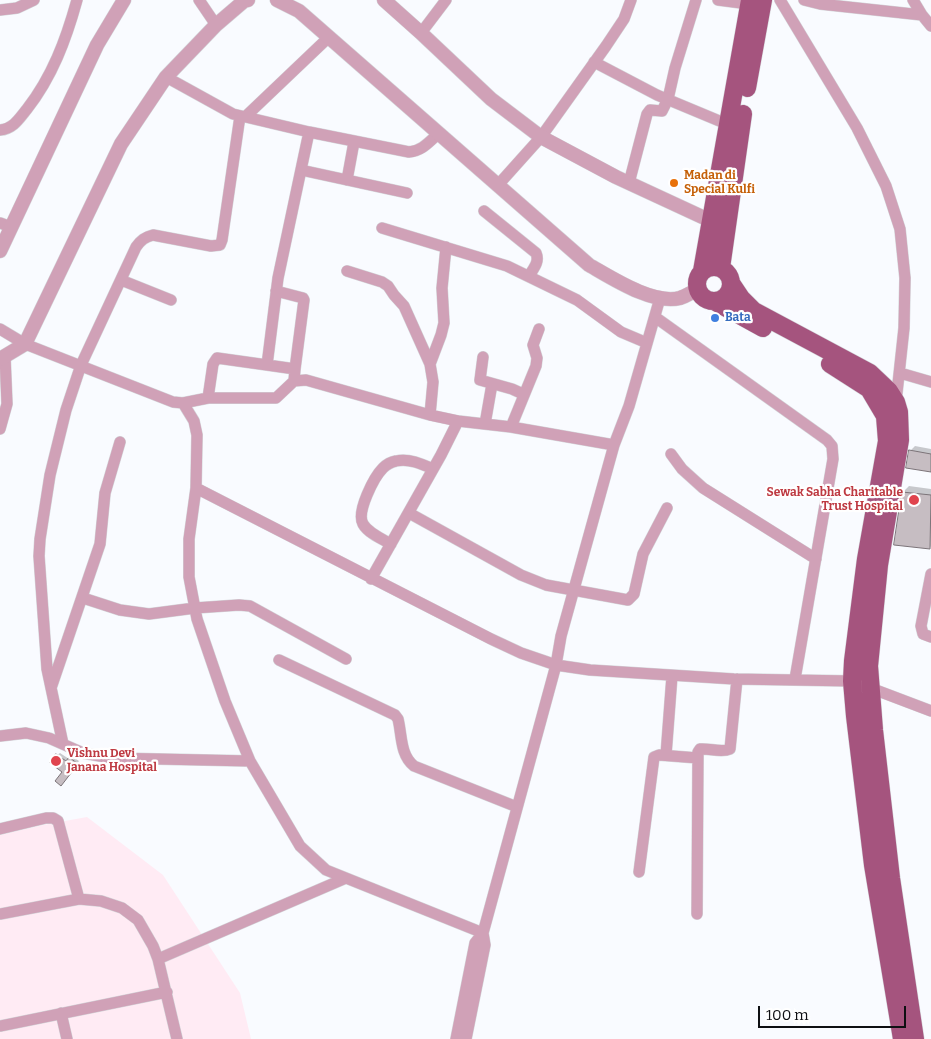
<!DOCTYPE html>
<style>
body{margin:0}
#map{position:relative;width:931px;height:1039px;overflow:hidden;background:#f9fbff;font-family:Bitter,serif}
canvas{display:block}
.scale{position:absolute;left:758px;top:1006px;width:148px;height:22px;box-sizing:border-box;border:2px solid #0e0f12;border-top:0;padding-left:6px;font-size:15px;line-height:18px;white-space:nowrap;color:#0e0f12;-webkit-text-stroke:4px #fff;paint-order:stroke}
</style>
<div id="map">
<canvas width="931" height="1039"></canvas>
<div class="scale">100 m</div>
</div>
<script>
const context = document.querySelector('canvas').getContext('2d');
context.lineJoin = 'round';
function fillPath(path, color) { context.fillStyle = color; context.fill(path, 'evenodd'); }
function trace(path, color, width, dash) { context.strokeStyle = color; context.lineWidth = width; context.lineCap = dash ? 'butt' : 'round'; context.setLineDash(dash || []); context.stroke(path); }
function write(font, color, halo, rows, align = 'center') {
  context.font = font + ' Bitter,serif'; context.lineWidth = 4.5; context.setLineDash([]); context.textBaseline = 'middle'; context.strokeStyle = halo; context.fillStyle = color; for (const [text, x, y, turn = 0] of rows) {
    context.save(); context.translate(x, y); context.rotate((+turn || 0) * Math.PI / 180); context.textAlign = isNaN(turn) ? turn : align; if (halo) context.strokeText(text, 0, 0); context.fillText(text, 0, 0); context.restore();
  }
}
const commercial = new Path2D(`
 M87,817L163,875L240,993L251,1039H0V835L43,825Z`);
const shadow = new Path2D(`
 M915,446L931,449V471L910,451Z
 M909,486L931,489V546L930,548L903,492Z
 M60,753L69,759L72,756L79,761L64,782V772L57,755Z`);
const building = new Path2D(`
 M909,450L931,454V472L906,468Z
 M902,492L931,495L930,549L894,545Z
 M56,754L66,761L69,757L78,764L61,786L55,781L62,772L50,763Z`);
const minor = new Path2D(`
 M199,0L216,25
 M718,0L749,4
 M780,0L857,128L886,186L900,229L905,278L904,328L896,402
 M804,0L820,4L922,15
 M913,0L922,15L931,26
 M0,10L17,8L34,0
 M421,33L446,0
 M594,62L657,95L729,125
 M166,77L233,114L309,132L409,152C422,151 429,142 438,134
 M245,117L329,37
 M0,130C13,129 19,119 27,109C52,77 66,40 77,0
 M301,170L407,193
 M347,180L354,142
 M629,183L647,114L650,110L662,111L668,99L675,68L696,0
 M498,185L541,137L606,46L624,19L631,0
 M484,211L536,253C540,262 533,269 529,276
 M0,223L11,227
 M382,228L507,266L577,300L621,332L647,343
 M347,271L382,282L388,286L394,295L404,306L430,364L433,382L430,415
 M121,280L171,300
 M276,291L303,298L304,300L295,369
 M655,317L827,440L832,446L833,459L795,679
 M0,329L25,344L173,402L183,403L208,398H276L294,381L306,380L430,415L458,421L511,427L614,445
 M483,357L480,380L512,389L523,394
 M430,364L441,335L444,323L442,288L446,247
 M900,373L931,382
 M294,381L295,369L267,365L278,278L309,132
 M208,398L213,364L217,358L267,365
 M183,403L194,421L197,435L196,488L189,539V577L197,619L225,701L250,761L300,846L326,870L483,933
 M485,424L492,384
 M511,427L536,366L537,358L533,345L539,329
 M0,429L7,404L5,356
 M671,454L682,469L703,488L816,559
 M196,488L491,639L521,653L556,665L590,670L734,679L852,681L931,711
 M409,513L521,575L546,585L628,600L634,594L643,554L667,508
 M391,544C382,539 368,533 363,524C356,512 374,477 383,468C387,464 391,462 396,461C409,458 422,464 433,469
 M931,574L921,626L923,634L931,637
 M371,579L441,455L458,421
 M83,598L120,610L149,614L195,608L239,605L250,606L346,659
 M279,660L395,715L398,719C402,735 400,755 414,766L517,807
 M51,688L100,544L105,493L120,442
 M0,736L26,733L49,738L83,753L111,758L250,761
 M63,744L47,669L39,556L40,539L50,475L66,410L81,365L136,247C141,240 145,237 153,235L211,246L220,245L222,240L240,116
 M666,755L672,676
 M0,829L46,818H53L58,821L79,899
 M639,872L654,757L659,755L698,758
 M0,914L79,899L101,901L122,908L138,920L153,946L158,959L177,1039
 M697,914L698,752L700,749C710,748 721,753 730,749L737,679
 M158,959L346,878
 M61,1013L67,1039
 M0,1026L167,992
 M456,1039L475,943L483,933L556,665L561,636L614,445L629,406L660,298
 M466,1039L485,945L483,933`);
const tertiary = new Path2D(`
 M277,0L299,11L589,265C612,278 653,305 680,298C686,296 692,292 697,290
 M384,0L421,33L491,99L541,137L616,177L711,221
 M0,251L97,45L124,0
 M0,359L25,344L121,144L166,77L216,25L244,1L248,0`);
const primary = new Path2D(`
 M747,88L763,0
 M697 284a17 17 0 1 1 34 0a17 17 0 1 1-34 0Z
 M721,268L743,114
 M702,271L750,0
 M731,283L741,298L754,311L870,373L889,391L896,402L899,412L900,440L879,565L869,666L874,730L891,878L915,1039
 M714,301L763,328
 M830,364L869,389L885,416L887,441L866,559L853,661L852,681L855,716L873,865L902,1039`);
const markers = [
 [674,183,5,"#e8710a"],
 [715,318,5,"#3f7fe0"],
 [914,500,6,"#e0444e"],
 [56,761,6,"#e0444e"]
];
const foodNames = [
 ["Madan di",684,176],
 ["Special Kulfi",684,190]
];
const shopNames = [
 ["Bata",725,318]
];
const healthNames = [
 ["Sewak Sabha Charitable",903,493],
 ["Trust Hospital",903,507],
 ["Vishnu Devi",67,754,"left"],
 ["Janana Hospital",67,768,"left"]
];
fillPath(commercial, '#ffebf4');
fillPath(shadow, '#0003');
fillPath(building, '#c6bdc2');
trace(building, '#7c7479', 1);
trace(minor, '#d3d5d9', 12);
trace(tertiary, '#d3d5d9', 15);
trace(primary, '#d3d5d9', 19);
trace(minor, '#d0a1b7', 11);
trace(tertiary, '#d0a1b7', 14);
trace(primary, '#a5547e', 18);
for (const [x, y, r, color] of markers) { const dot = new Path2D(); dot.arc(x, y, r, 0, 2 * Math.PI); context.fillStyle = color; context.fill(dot); trace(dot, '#fff', 2); }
write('bold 12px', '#c56008', '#fff', foodNames, 'left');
write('bold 12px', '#366cbe', '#fff', shopNames, 'left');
write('bold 12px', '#be3a42', '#fff', healthNames, 'right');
</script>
